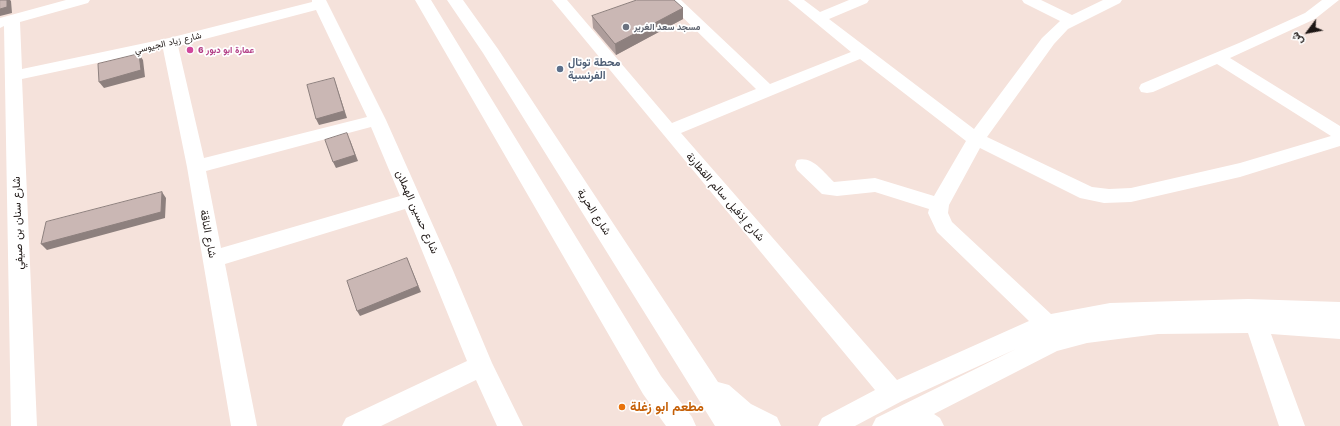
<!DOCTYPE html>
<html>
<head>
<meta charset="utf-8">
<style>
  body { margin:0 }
  #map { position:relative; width:1340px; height:426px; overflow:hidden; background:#f5e2db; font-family:"Work Sans",Vazirmatn,sans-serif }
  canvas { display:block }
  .north { position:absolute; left:1288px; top:12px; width:40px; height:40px; -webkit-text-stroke:3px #fff; paint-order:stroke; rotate:238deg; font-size:11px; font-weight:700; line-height:16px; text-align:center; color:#1d1614 }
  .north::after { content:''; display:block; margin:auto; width:14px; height:18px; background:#1d1614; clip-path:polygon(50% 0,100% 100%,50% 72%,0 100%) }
</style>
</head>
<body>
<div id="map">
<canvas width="1340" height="426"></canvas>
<div class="north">ش</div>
</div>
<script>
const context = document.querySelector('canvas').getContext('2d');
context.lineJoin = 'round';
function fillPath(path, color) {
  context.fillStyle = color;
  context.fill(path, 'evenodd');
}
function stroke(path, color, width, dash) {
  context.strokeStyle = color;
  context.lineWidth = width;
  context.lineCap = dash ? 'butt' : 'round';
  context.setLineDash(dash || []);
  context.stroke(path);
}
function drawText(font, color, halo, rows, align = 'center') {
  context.font = font + ' "Work Sans",Vazirmatn,sans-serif';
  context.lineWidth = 3.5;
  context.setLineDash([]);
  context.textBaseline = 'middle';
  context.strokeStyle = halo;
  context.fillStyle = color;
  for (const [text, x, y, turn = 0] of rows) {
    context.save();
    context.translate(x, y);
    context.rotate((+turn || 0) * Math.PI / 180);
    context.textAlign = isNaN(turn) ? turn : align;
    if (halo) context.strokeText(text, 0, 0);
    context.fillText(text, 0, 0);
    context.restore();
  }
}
fillPath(new Path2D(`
  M66,0H90L88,3L20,22L22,69L169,38L312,2V0H326L386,120L452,268L492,363L523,426H497L476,380L381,426H342L346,418L467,361L405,209L225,264L257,426H231L187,167L163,49L22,79L37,426H11L4,26L0,28V18ZM316,10L367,117L204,158L178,46ZM371,127L400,196L221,248L206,171Z
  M552,0H567L672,123L756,89L665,0H681L770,84L851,52L788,0H804L820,12L849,0H869L867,3L829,19L974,129L1042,38L1060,21L1024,3L1022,0H1041L1072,15L1103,0H1122L1120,3L1068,29L1054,44L987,137L1092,187L1109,189L1131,188L1240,163L1331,136L1217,64L1153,92L1147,93L1141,92L1139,88L1141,84L1239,43L1305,13L1322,0H1339L1315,19L1230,58L1340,126V146L1240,177L1131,202L1104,203L1080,198L980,148L949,205L948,213L952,222L1051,314L1110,303L1248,299L1340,302V339L1271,334L1305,426H1279L1248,333L1158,334L1087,343L1057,351L934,414L940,418L944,426H872L876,418L1016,349L902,401L855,426H818L822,418L875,390ZM860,59L966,141L934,196L875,178L834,182C823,172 813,156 797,160L795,165L797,170L822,194L837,196L875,192L929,209L928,213L937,232L1029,321L897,380L681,133Z`), '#fff');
fillPath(new Path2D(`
  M415,0H431L661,376L692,417L696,426H666L643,394Z
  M447,0H463L498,49L718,382L729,385L751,404L777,417L781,426H715L483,53Z`), '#fff');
fillPath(new Path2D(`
  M683,8V19L616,55L593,28L592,16Z`), '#ae9d9b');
fillPath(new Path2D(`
  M7,0H10L11,1L12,13L0,16V9Z
  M683,8V19L616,55L615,44Z
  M139,54L143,60L145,77L104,88L99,82Z
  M334,78L336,84L347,118L319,125L316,119Z
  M350,140L358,161L336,168L333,162Z
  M162,192L166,198L165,218L47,250L41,244Z
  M407,258L421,292L360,316L357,311Z`), '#8d807e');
const building = new Path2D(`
  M0,0H7V7L0,9Z
  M637,0H674L683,8L615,44L592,16Z
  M139,54L141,70L99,82L98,64Z
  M334,78L344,111L316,119L307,85Z
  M347,133L355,155L333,162L325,140Z
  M162,192L161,212L41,244L46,222Z
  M407,258L418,286L357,311L347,281Z`);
fillPath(building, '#cab7b4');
stroke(building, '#8d807e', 1);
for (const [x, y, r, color] of [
  [626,27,4,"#6b7280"],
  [190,50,4,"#d1479c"],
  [560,69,4,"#5c6f8a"],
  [622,407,4,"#e8710a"]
]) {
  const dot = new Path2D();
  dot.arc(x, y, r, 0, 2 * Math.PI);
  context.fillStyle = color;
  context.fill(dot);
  stroke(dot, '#fff', 1.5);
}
drawText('bold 9px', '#5b616d', '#fff', [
  ["مسجد سعد الغرير",634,27]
], 'left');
drawText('9px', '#1d1614', '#fff', [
  ["شارع زياد الجيوسي",168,43,-13]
]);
drawText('bold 9px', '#b23c85', '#fff', [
  ["عمارة ابو دبور 6",198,50]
], 'left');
drawText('bold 11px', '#4e5e75', '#fff', [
  ["محطة توتال",568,63],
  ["الفرنسية",568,76]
], 'left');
drawText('11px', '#1d1614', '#fff', [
  ["شارع إذفيل سالم القطارنة",725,197,49],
  ["شارع حسين الهملان",417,212,66],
  ["شارع الحرية",594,212,57],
  ["شارع سنان بن صيفي",18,223,-92],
  ["شارع الناقة",208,234,79]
]);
drawText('bold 13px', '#c56008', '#fff', [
  ["مطعم ابو زغلة",630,407]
], 'left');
</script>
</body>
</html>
